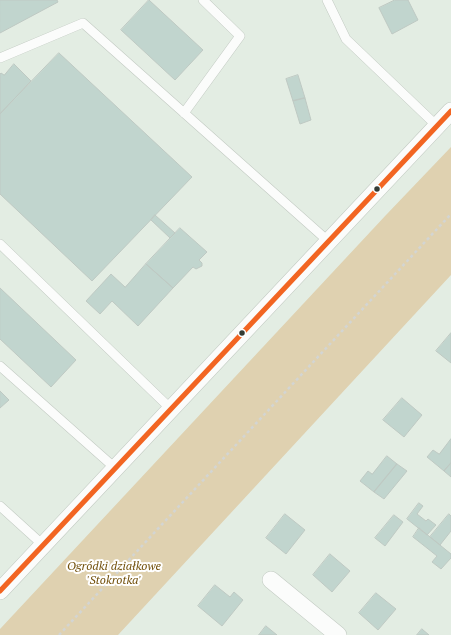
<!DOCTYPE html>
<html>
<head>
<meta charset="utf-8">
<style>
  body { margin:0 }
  canvas { display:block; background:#e3ede3 }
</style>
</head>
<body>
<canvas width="451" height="635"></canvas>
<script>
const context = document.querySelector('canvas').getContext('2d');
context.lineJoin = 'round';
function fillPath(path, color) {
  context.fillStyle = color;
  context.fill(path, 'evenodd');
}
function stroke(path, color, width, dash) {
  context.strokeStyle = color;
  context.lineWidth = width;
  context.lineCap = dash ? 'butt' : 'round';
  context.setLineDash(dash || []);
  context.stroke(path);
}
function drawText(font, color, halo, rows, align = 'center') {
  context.font = font + ' "PT Serif",serif';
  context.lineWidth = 4;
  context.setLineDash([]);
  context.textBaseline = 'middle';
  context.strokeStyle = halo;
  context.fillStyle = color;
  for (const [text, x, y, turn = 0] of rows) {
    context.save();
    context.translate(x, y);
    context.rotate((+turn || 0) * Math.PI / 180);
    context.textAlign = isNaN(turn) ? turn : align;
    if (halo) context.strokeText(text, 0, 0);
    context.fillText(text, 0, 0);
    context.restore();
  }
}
fillPath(new Path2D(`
  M451,147V275L118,635H0V629L386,215Z`), '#dfd1b0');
const building = new Path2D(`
  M0,0H57L58,2L0,33Z
  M149,0L203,50L175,80L121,30Z
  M395,0H408L418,20L392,34L379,8Z
  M59,53L192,177L92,281L0,194V114Z
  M14,64L31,81L0,114V74L1,73L4,75Z
  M298,75L305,98L293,101L286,79Z
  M305,98L311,120L300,124L293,101Z
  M155,215L175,233L170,238L151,220Z
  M180,228L207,252L199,260L202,263V266L196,269L193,267L173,288L146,264Z
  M146,264L173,288L138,326L112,301L100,314L86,301L111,274L125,287Z
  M0,288L76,360L51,387L0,339Z
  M451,333V363L436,351Z
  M0,391L9,400L0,408Z
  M402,398L422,415L404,437L383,420Z
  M451,439V463L444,471L427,457L433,450L439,454Z
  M387,456L397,464L374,492L360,481L368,471L372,474Z
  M451,463V477L444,471Z
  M397,464L407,471L384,499L374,492Z
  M419,503L423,506L417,514L426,521L428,519L436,525L427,535L407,519Z
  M285,514L305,530L286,554L266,538Z
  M449,514L451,516V531L440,545L430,537Z
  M394,515L403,522L385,546L375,538Z
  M419,528L451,554V558L441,569L432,562L437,556L413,537Z
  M330,554L350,571L332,592L313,575Z
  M215,585L230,597L234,592L243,600L222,626L198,606Z
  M376,593L396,609L378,630L359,613Z
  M266,626L277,635H259Z
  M422,629L429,635H417Z`);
fillPath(building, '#c1d5ce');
stroke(building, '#bfc9c3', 1);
const service = new Path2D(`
  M327,0L346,39L437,126
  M0,58L83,23L328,241
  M184,113L240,36L203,0
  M0,244L171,409
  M0,366L115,468
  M0,506L43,545`);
const minor = new Path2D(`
  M271,580L338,635
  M0,591L451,111`);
stroke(service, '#c2cac2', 10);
stroke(minor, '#c2cac2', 18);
stroke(new Path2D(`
  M59,635L451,214`), '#d3d5d3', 2.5, [3, 3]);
stroke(service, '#fbfcfb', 9);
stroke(minor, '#fbfcfb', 17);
stroke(new Path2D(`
  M0,591L451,111`), '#f26522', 5);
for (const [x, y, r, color] of [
  [377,189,3.5,"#343b34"],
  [242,333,3.5,"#343b34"]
]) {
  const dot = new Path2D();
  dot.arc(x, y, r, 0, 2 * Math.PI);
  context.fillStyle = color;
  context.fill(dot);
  stroke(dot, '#fff', 1.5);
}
drawText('italic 12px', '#72500b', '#fff', [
  ["Ogródki działkowe",114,567],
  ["'Stokrotka'",114,581]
]);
</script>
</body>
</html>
